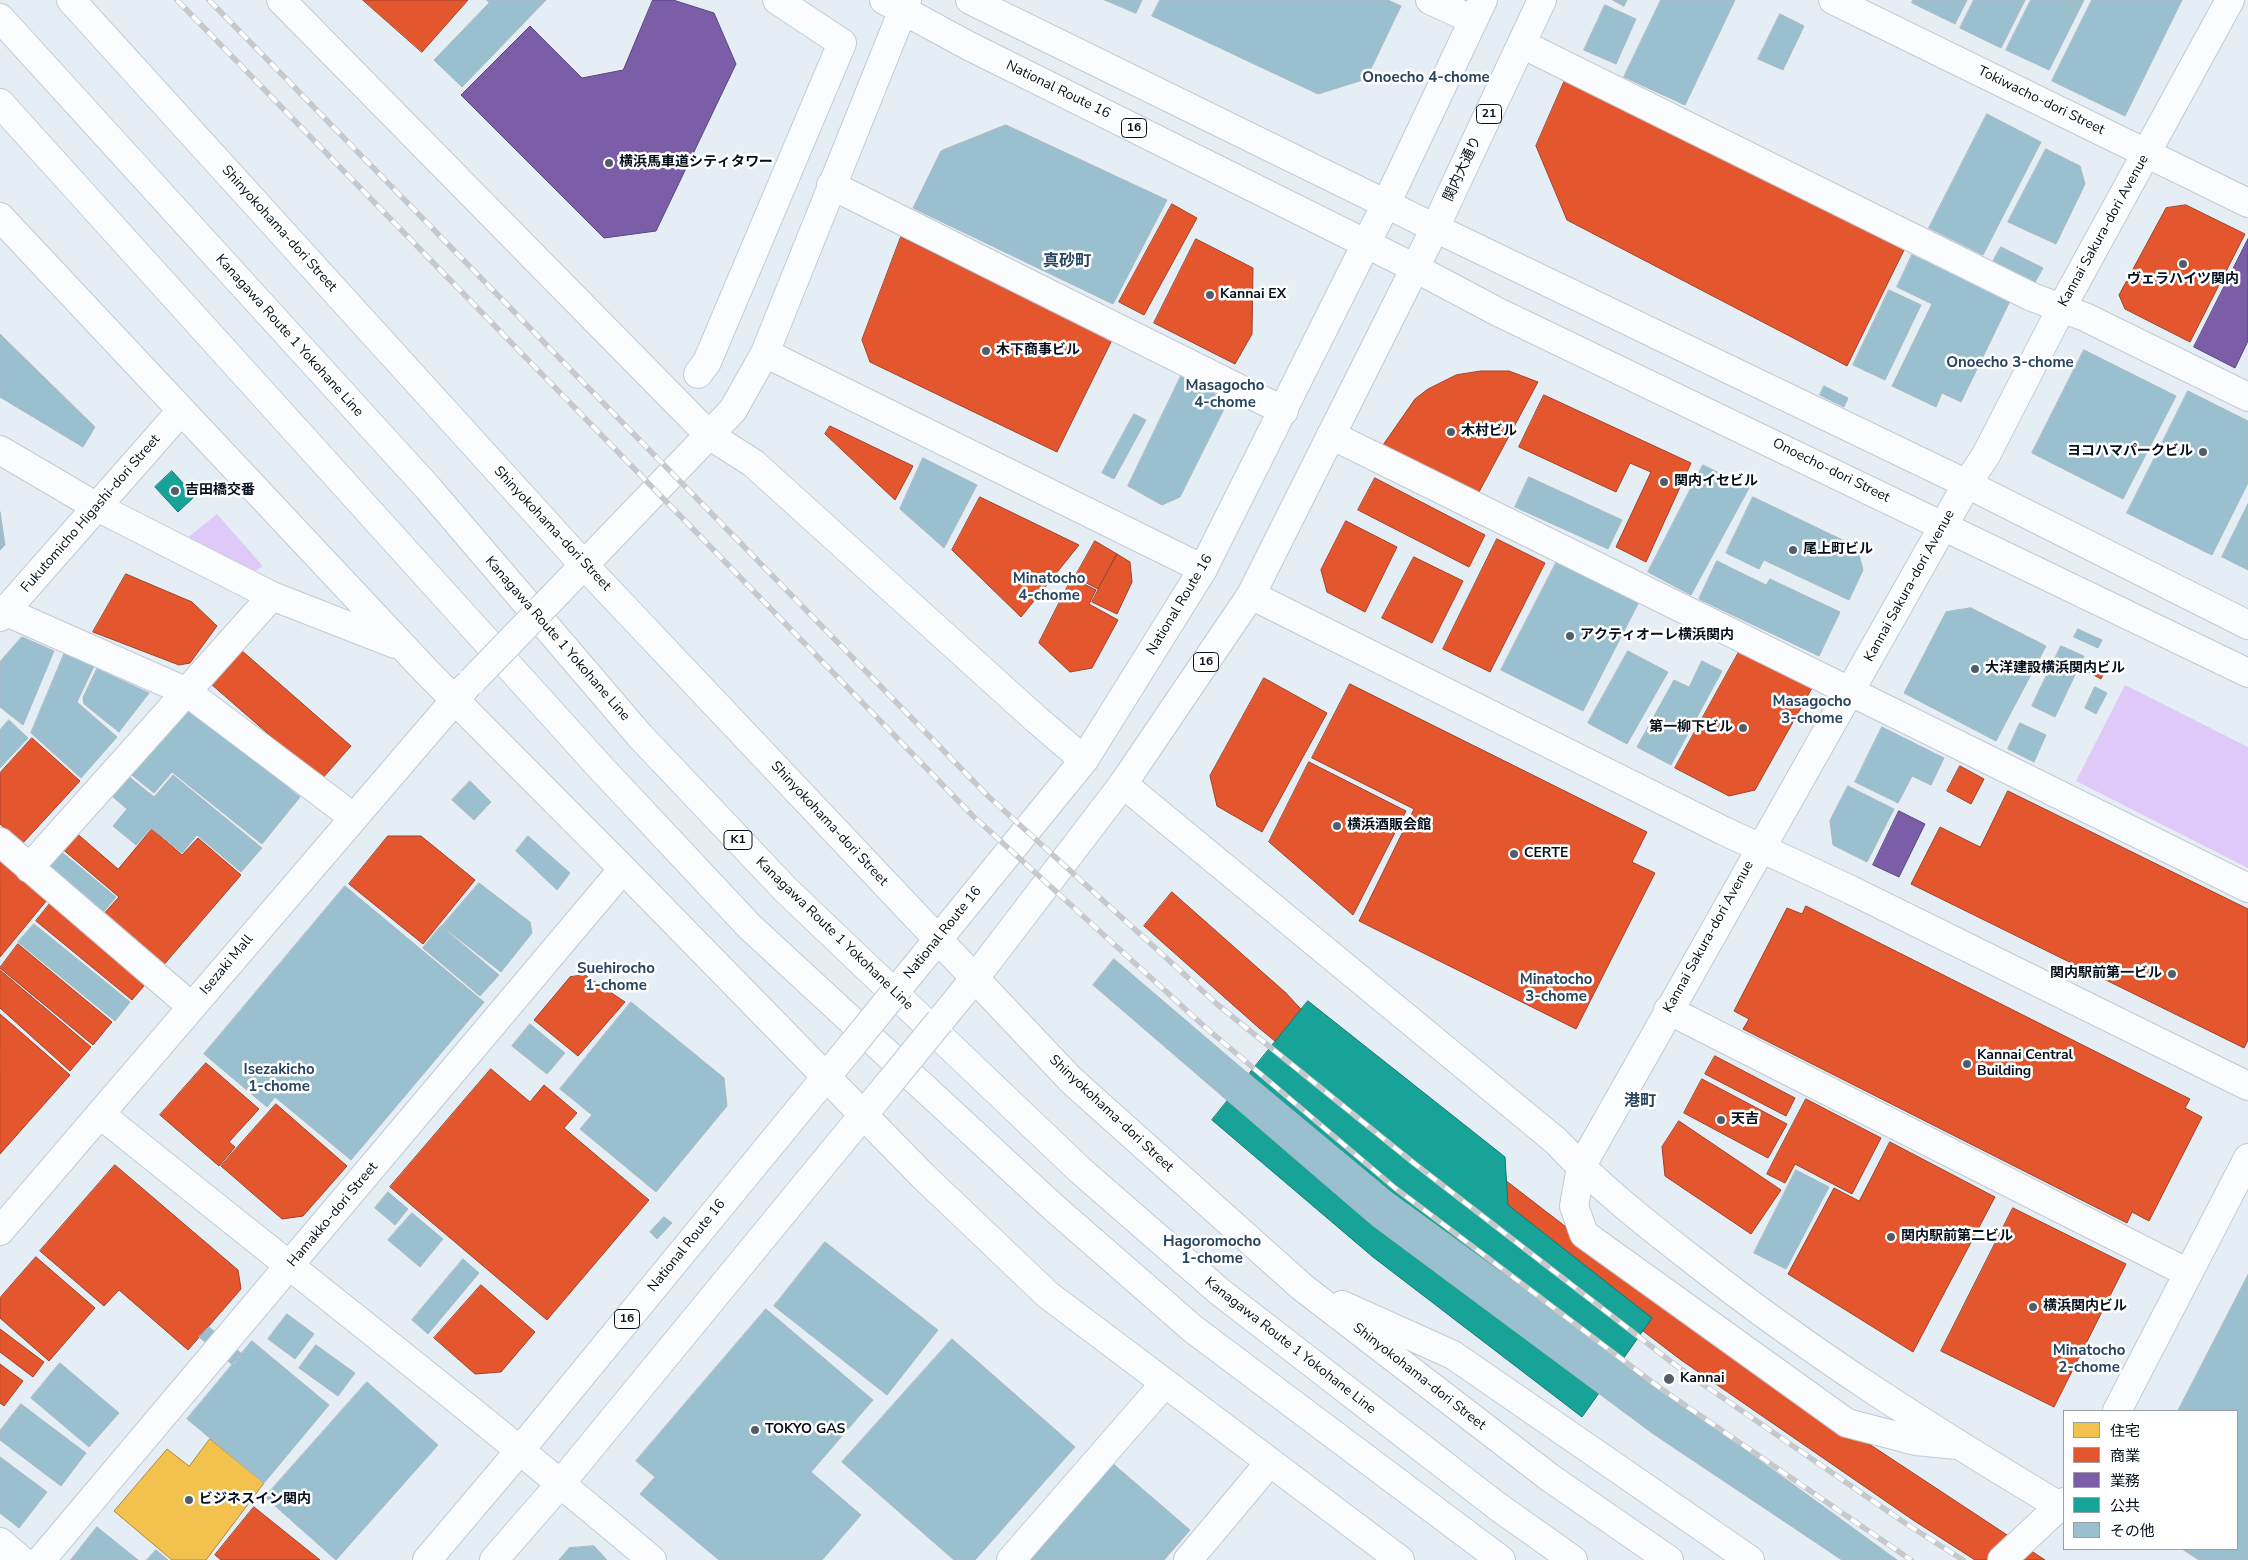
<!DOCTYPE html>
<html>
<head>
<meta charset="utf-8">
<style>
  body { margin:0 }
  #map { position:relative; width:2248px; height:1560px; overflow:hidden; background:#e5edf5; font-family:"Nunito Sans","Noto Sans JP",sans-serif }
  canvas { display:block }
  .legend { position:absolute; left:2063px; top:1410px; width:175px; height:140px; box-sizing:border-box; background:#fff; border:1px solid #9b9fa4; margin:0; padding:6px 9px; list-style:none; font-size:15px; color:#05101c }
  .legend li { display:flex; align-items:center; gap:10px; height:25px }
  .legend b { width:25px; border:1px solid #9b9fa4 }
</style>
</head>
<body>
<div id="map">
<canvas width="2248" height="1560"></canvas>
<ul class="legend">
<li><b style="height:14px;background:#f2c14e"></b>住宅</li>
<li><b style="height:14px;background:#e4572e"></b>商業</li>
<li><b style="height:14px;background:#7b5ea7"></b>業務</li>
<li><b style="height:14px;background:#17a398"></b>公共</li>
<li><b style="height:14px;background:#9ac0cf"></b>その他</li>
</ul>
</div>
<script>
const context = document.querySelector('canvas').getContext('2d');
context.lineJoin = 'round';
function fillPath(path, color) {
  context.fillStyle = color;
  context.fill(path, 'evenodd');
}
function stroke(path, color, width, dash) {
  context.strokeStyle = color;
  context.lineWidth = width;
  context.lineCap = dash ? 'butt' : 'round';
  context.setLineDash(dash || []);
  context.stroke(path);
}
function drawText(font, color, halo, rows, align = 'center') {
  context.font = font + ' "Nunito Sans","Noto Sans JP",sans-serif';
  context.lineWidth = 5;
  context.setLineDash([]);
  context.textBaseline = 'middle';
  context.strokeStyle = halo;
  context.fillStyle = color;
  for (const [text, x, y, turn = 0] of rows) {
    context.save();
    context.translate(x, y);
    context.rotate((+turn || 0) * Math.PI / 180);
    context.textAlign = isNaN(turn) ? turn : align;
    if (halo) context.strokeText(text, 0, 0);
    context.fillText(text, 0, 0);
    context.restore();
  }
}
fillPath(new Path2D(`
  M217,514L261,564L262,567L255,571L185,540Z
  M2125,685L2248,747V868L2076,781Z`), '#dfc9f9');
const homes = new Path2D(`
  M210,1439L264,1483L206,1560H172L114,1511L167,1449L189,1466Z`);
fillPath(homes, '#f2c14e');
stroke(homes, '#ab8c3f', 1);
const shops = new Path2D(`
  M363,0H468L422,52Z
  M1565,80L1905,248L1847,366L1567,220L1536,146Z
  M1172,204L1197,218L1144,315L1119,302Z
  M2186,205L2245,234L2190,342L2125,309L2119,295L2166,208Z
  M901,237L1112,340L1057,452L870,362L862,340Z
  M1196,239L1253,268L1252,334L1235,364L1154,323Z
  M1481,371H1509L1538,382L1479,492L1383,445L1415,399L1428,389L1456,375Z
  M1544,395L1691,463L1646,562L1616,547L1651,472L1630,463L1616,492L1519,447Z
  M830,426L913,466L895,500L825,434Z
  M1375,478L1485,535L1469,567L1358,510Z
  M980,497L1079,545L1021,617L952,550Z
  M1346,521L1397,547L1365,612L1327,592L1321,570Z
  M1497,539L1545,563L1490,672L1443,649Z
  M1095,541L1117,554L1098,589L1075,577Z
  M1117,554L1130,562L1132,582L1117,614L1092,602Z
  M1414,557L1463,581L1432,643L1382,618Z
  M126,574L192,602L217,626L190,663L179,665L93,632Z
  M1072,578L1096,590L1089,604L1118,620L1092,668L1070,672L1039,643Z
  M241,650L351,746L321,780L211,684Z
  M1740,650L1812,688L1755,790L1729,796L1675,768Z
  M2093,661L2106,668L2101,679L2088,672Z
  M1264,678L1327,713L1262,832L1217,806L1210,776Z
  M1350,684L1647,832L1632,862L1655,873L1576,1029L1359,921L1414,809L1312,758Z
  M32,738L80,781L22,844L0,824V773Z
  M1309,762L1406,811L1353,915L1269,842Z
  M1960,766L1984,779L1971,804L1947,791Z
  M2008,791L2248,909V1040L2244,1048L1911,884L1940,827L1980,847Z
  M152,829L182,855L198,838L241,875L161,968L101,917L119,897L60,847L74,831L118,869Z
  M388,836H421L475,880L423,944L349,884Z
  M0,859L47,900L0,957Z
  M1172,892L1286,993L1334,1045L1444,1133L1722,1347L2045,1560H1975L1913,1520L1681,1360L1422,1162L1259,1028L1144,926Z
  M52,901L148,981L132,1000L36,921Z
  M1806,906L2190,1099L2185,1108L2202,1117L2149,1221L2132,1212L2127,1223L1743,1029L1749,1019L1734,1011L1787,908L1802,914Z
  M18,944L112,1022L93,1045L0,968Z
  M0,970L91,1047L70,1071L0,1008Z
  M585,975L625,1002L578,1056L534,1020L570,977Z
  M0,1014L70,1075L0,1154Z
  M1715,1056L1795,1098L1786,1116L1705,1074Z
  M206,1063L259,1109L229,1142L235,1147L219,1166L160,1115Z
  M491,1069L530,1102L544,1085L577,1113L564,1128L649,1200L547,1320L390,1187Z
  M1702,1079L1787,1124L1768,1158L1684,1113Z
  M1806,1099L1881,1138L1852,1194L1795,1164L1785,1183L1767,1174Z
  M276,1104L347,1166L303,1216L282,1219L221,1166Z
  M1679,1121L1781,1190L1751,1234L1665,1176L1662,1147Z
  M1890,1142L1995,1197L1913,1352L1788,1274L1834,1188L1859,1201Z
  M115,1165L238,1270L241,1289L188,1350L119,1290L104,1306L40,1251Z
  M2013,1208L2126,1264L2054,1407L1941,1351Z
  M36,1257L95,1308L49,1361L0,1318V1298Z
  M481,1285L535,1332L501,1372L475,1374L434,1338Z
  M0,1329L44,1362L33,1377L0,1352Z
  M0,1364L23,1381L4,1406L0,1403Z
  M254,1507L320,1560H221L215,1555Z`);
fillPath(shops, '#e4572e');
stroke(shops, '#a14229', 1);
const offices = new Path2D(`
  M653,0H673L714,13L736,64L656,231L604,238L461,95L530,26L582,78L623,70Z
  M2248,239V341L2235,368L2194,347Z
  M1899,811L1925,824L1899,877L1873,865Z`);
fillPath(offices, '#7b5ea7');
stroke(offices, '#58477d', 1);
const public = new Path2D(`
  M172,471L195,496L178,512L155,487Z
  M1308,1001L1505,1157L1508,1205L1652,1318L1582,1417L1373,1257L1212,1120Z`);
fillPath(public, '#17a398');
stroke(public, '#127773', 1);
const building = new Path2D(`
  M487,0H546L462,87L434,60L489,3Z
  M1105,0H1142L1136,13Z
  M1160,0H1388L1401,6L1366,79L1318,94L1152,16Z
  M1613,0H1627L1624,6Z
  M1661,0H1735L1685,105L1624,77Z
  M1913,0H1967L1955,24L1912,3Z
  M1974,0H2025L2001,48L1960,28Z
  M2031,0H2084L2049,70L2006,50Z
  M2092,0H2182L2125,116L2052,81Z
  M1605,5L1636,19L1616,64L1584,50Z
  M1780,14L1804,26L1783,70L1758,59Z
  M1987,114L2041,142L1983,255L1929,228Z
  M1006,125L1167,200L1113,304L913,208L941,151Z
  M2046,149L2080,166L2085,184L2056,244L2008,222Z
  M2001,247L2043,268L2034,284L1992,263Z
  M1912,255L2010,301L1961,402L1942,393L1936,407L1892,386L1932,304L1897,287Z
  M1889,290L1921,305L1885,380L1853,365Z
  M0,334L95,427L83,447L0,397Z
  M2084,350L2176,396L2123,499L2032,453Z
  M1181,376L1228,401L1180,497L1162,505L1128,486Z
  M1824,386L1848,398L1844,407L1820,395Z
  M2188,391L2248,421V483L2212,555L2127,513Z
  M1134,414L1146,420L1114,479L1102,473Z
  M923,458L977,485L944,548L900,509Z
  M1703,465L1749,488L1691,595L1648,572Z
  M1529,477L1622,520L1608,549L1515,507Z
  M1753,497L1857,547L1863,570L1849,600L1764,560L1759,569L1726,553Z
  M2248,504V570L2222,557Z
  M0,512L5,545L0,550Z
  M1557,561L1639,602L1583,711L1501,670Z
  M1717,561L1766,585L1770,579L1840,612L1819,656L1699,599Z
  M1971,608L2046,646L1996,741L1904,693L1946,612Z
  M2078,629L2102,640L2098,648L2074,637Z
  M22,637L54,651L23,725L0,707V662Z
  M2061,646L2084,656L2055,717L2032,706Z
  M1628,651L1668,672L1627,744L1588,723Z
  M65,652L94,666L77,702L117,737L81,778L31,733Z
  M1702,661L1722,671L1671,765L1637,747L1674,680L1689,687Z
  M97,669L149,693L119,732L84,704L83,698Z
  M2095,687L2107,693L2096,714L2085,708Z
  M183,703L300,797L262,844L172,772L154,793L128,772Z
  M9,720L28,738L0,768V730Z
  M2020,723L2046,735L2034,762L2008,749Z
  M1882,727L1944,758L1931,785L1912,776L1898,803L1855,782Z
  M127,775L154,797L173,775L262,848L241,872L197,835L182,853L151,828L136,845L113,826L127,809L106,791Z
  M470,781L491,802L474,820L452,800Z
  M1848,786L1894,809L1867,862L1833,845L1830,821Z
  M528,836L570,873L557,890L516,851Z
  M58,849L116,897L100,916L48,873L47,860Z
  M479,883L530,922L532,933L501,972L442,926Z
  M345,886L484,1002L351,1160L275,1097L267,1107L204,1054Z
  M34,924L130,1002L115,1021L18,942Z
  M441,926L499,975L480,996L423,948Z
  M1114,959L1231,1059L1392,1193L1897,1560H1842L1652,1433L1372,1225L1093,985Z
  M631,1002L724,1078L727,1106L656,1192L580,1129L592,1115L560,1089Z
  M530,1024L565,1053L547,1074L512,1046Z
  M1796,1170L1829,1187L1786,1269L1754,1253Z
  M388,1192L408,1209L395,1225L375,1208Z
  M412,1213L443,1239L420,1267L388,1240Z
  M664,1217L672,1223L657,1239L650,1232Z
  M825,1242L938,1330L887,1395L774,1306Z
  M463,1259L479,1273L428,1334L412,1320Z
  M2248,1275V1560H2199L2182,1549H2237V1411H2178Z
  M766,1309L873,1400L811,1472L861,1515L822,1560H719L640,1494L655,1477L636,1461Z
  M287,1314L314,1334L295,1359L268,1339Z
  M209,1327L242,1354L233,1365L199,1337Z
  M952,1339L1075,1447L975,1560H954L842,1462Z
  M252,1341L329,1405L264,1483L187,1419Z
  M316,1345L355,1373L338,1396L299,1368Z
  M60,1363L119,1413L89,1447L31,1398Z
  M367,1382L438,1445L336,1560L265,1497Z
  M21,1404L86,1453L61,1486L0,1440V1431Z
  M0,1457L47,1492L19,1528L0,1513Z
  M1111,1462L1190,1530L1164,1560H1027Z
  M97,1527L138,1560H71Z
  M594,1546L607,1560H559L569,1548Z
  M156,1550L168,1560H147Z`);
fillPath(building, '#9ac0cf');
stroke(building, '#abb8c0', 1);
const minor = new Path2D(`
  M71,0L584,565L1071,1080L1302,1287L1549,1477L1669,1560
  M281,0L709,435L753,463L1036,719L1084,760
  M1430,0L1473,20
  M1833,0L2248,203
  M1522,44L2032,297L2085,317L2248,397
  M831,185L1284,411
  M0,217L426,671L623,869L923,1176L1048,1295L1400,1560
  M1435,228L1967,484L2248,625
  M1415,268L1498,312L2248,673
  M765,353L1203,569
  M698,374L707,362L842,43L777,0
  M1331,435L2248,888
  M0,450L97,507L272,596L395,644
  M558,592L733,410L765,353L907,0
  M1251,595L1724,831L1851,890L2248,1086
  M0,609L187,692L353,817
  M0,617L181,411
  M1123,784L1556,1141C1597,1185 1645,1223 1693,1260C1809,1352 1934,1431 2061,1507
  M0,842L192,1007
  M29,868L272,596
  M1668,1010L2188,1273
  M100,1114C284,1263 471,1407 652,1560
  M0,1231L466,687
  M1342,1305L1453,1355L1750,1560
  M2117,1411L2248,1158
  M1957,1445L1916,1441L1847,1423L1584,1234L1574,1206L1581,1167C1709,939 1837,711 1967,484L1986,455L2062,307L2230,0
  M0,1542L21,1560
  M41,1560L623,869
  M1011,1560L1165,1383
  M1188,1560L1270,1462
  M2002,1560L2064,1502`);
const major = new Path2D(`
  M1386,204L1483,0
  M1435,228L1542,0`);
const highway = new Path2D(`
  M884,0L969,46L1415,268
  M0,18L428,488L640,736L786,890L1081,1171L1220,1292L1497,1506L1573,1560
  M0,103L601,768L749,926L1052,1206L1193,1329L1501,1560
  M900,986L1084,760L1203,569L1386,204
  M940,1021L975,978L1123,784L1251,595L1435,228L970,0
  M427,1560L521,1449L853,1044
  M494,1560L561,1483L891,1081`);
stroke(minor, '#c1cbd5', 30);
stroke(major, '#c1cbd5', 30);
stroke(highway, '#c1cbd5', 30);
stroke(minor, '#fbfcfe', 28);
stroke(major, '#fbfcfe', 28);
stroke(highway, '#fbfcfe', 28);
const rail = new Path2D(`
  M177,0L973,816L1205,1027L1395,1188L1660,1388L1911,1560
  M209,0L988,796L1218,1005L1415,1164L1678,1367L1908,1525L1963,1560`);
stroke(rail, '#c6c8cb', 5.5);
stroke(rail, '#fff', 4, [11]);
const minorBridge = new Path2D(`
  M472,681L558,592`);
const highwayBridge = new Path2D(`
  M853,1044L900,986
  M891,1081L940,1021`);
stroke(minorBridge, '#c1cbd5', 30, []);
stroke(highwayBridge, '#c1cbd5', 30, []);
stroke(minorBridge, '#fbfcfe', 28);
stroke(highwayBridge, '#fbfcfe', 28);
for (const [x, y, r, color] of [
  [609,163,5,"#535d68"],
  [2183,264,5,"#535d68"],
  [1210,295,5,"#535d68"],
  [986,351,5,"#535d68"],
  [1451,432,5,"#535d68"],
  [2203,452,5,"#535d68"],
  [1664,482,5,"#535d68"],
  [175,491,5,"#535d68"],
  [1793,550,5,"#535d68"],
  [1570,636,5,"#535d68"],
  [1975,669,5,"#535d68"],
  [1743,728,5,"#535d68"],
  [1337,826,5,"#535d68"],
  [1514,854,5,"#535d68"],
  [2172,974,5,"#535d68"],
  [1967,1064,5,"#535d68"],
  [1721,1120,5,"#535d68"],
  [1891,1237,5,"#535d68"],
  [2033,1307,5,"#535d68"],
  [1669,1379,6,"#535d68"],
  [755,1430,5,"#535d68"],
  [189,1500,5,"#535d68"]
]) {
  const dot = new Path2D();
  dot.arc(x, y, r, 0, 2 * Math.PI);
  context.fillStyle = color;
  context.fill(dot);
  stroke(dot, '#fff', 2);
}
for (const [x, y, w] of [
  [1489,114,25],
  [1134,128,25],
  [1206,662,25],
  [738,840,28],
  [627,1319,25]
]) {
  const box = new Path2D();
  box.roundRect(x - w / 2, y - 9.5, w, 19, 4);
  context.fillStyle = '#fff';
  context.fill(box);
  stroke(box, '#05101c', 1);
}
drawText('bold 12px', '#05101c', null, [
  ["21",1489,114],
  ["16",1134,128],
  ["16",1206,662],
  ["K1",738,840],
  ["16",627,1319]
]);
drawText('14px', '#05101c', '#fff', [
  ["National Route 16",1058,90,26],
  ["Tokiwacho-dori Street",2041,101,26],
  ["関内大通り",1463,169,-65],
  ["Shinyokohama-dori Street",279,229,48],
  ["Kannai Sakura-dori Avenue",2104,231,-61],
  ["Kanagawa Route 1 Yokohane Line",289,336,48],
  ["Onoecho-dori Street",1831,471,26],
  ["Fukutomicho Higashi-dori Street",91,514,-49],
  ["Shinyokohama-dori Street",552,529,47],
  ["Kannai Sakura-dori Avenue",1910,586,-61],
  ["National Route 16",1180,605,-59],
  ["Kanagawa Route 1 Yokohane Line",557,639,49],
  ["Shinyokohama-dori Street",829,824,47],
  ["National Route 16",943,933,-51],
  ["Kanagawa Route 1 Yokohane Line",834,934,44],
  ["Kannai Sakura-dori Avenue",1709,937,-61],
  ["Isezaki Mall",227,965,-50],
  ["Shinyokohama-dori Street",1111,1114,43],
  ["Hamakko-dori Street",333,1215,-50],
  ["National Route 16",687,1246,-51],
  ["Kanagawa Route 1 Yokohane Line",1290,1346,38],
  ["Shinyokohama-dori Street",1419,1377,38]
]);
drawText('bold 14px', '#05101c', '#fff', [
  ["横浜馬車道シティタワー",619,163],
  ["ヴェラハイツ関内",2183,280,"center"],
  ["Kannai EX",1220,295],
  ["木下商事ビル",996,351],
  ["木村ビル",1461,432],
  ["ヨコハマパークビル",2193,452,"right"],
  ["関内イセビル",1674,482],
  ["吉田橋交番",185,491],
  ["尾上町ビル",1803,550],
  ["アクティオーレ横浜関内",1580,636],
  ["大洋建設横浜関内ビル",1985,669],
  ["第一柳下ビル",1733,728,"right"],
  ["横浜酒販会館",1347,826],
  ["CERTE",1524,854],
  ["関内駅前第一ビル",2162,974,"right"],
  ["Kannai Central",1977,1056],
  ["Building",1977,1072],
  ["天吉",1731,1120],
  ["関内駅前第二ビル",1901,1237],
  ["横浜関内ビル",2043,1307],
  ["Kannai",1680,1379],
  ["TOKYO GAS",765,1430],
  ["ビジネスイン関内",199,1500]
], 'left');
drawText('bold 15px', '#274461', '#fff', [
  ["Onoecho 4-chome",1426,78],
  ["Onoecho 3-chome",2010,363],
  ["Masagocho",1225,386],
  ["4-chome",1225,403],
  ["Minatocho",1049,579],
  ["4-chome",1049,596],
  ["Masagocho",1812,702],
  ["3-chome",1812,719],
  ["Suehirocho",616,969],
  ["1-chome",616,986],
  ["Minatocho",1556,980],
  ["3-chome",1556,997],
  ["Isezakicho",279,1070],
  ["1-chome",279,1087],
  ["Hagoromocho",1212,1242],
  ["1-chome",1212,1259],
  ["Minatocho",2089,1351],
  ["2-chome",2089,1368]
]);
drawText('bold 16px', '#274461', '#fff', [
  ["真砂町",1067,262],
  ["港町",1640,1102]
]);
</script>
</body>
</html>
